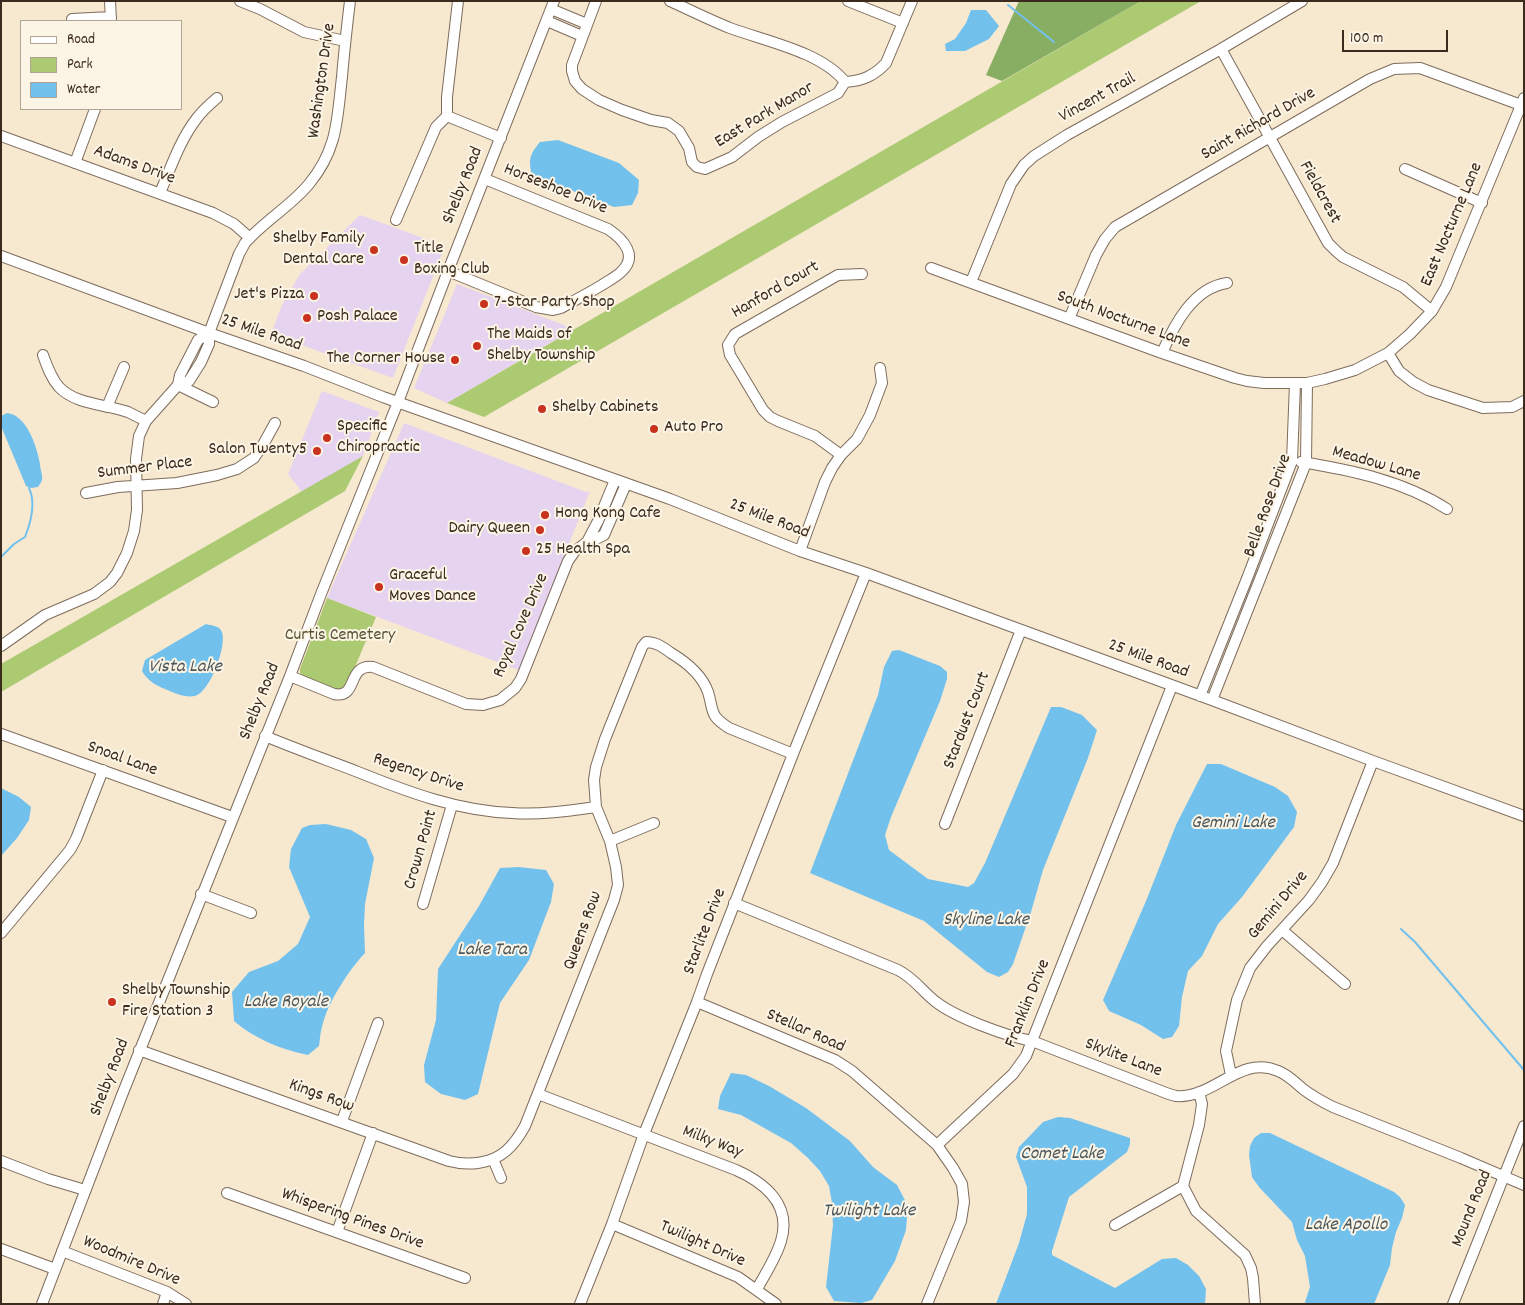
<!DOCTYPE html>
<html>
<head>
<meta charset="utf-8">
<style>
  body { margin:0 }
  #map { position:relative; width:1525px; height:1305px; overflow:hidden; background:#f7e8d0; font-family:Dekko,sans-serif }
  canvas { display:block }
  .frame { position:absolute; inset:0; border:2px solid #3b2a1e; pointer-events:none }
  .legend { position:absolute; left:20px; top:20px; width:162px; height:90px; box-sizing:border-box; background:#fcf5e5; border:1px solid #afa495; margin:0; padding:6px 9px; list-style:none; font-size:15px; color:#3b2a1e }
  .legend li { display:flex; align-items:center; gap:10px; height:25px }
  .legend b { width:25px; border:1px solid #afa495 }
  .scale { position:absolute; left:1342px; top:30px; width:106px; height:22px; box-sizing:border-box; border:2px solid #3b2a1e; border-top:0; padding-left:6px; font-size:15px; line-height:18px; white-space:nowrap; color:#3b2a1e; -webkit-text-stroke:4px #fcf5e5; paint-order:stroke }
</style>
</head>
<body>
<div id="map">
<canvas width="1525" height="1305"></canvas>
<div class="frame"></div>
<ul class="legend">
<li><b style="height:6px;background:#fff"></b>Road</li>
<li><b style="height:14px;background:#abca71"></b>Park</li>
<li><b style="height:14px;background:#72c1ed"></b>Water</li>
</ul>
<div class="scale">100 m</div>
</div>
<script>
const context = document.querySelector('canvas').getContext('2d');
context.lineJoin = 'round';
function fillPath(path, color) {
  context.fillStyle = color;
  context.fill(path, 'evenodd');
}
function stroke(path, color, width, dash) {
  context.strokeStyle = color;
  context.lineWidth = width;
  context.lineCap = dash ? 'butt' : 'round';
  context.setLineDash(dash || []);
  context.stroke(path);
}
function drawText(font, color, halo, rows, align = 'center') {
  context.font = font + ' Dekko,sans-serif';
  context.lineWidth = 4;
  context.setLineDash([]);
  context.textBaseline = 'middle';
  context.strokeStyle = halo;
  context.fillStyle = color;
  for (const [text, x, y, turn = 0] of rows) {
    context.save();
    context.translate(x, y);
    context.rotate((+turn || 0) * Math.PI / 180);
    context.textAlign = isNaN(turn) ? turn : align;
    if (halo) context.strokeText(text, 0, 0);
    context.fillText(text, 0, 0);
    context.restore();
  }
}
fillPath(new Path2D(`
  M360,215L445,246L393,378L271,334L282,305L300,274Z
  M457,284L574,329L447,403L414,388Z
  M322,391L379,412L363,456L304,495L288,474Z
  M404,423L586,492L590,491L519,670L327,598Z`), '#e6d3f0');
fillPath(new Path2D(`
  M1141,1H1201L484,417L447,403Z
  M363,456L345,491L1,692V664Z
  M327,598L376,617L347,686L338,691L306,677L300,673V669Z`), '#abca71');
fillPath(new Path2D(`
  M1019,1H1141L1002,81L986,75Z`), '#88ae63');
fillPath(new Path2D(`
  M971,10H986L999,26L989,39L965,51H946L945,44L955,39L966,23Z
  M558,140L619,163L639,180L638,193L632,205L614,207L532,175C528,159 530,154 540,142Z
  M7,413C27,415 37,447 40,464C40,469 43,475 42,480C41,483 39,485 38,487L31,488L26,486L1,426V416Z
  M206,624C212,626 219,625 222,632C227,646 210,692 195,696C185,698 174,693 165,689C155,685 147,680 142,671L145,660Z
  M899,650L940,666L947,672V679L940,701L891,817L885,835L889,850L928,879L968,887L974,883L985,863L1051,707H1061L1082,715L1097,730L1088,758L1043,870L1031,912L1013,964L1008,972L999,977L987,972L924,921L810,873L878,695L884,667L892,651Z
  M1207,764H1221L1275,787L1288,796L1297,812L1294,827L1242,897L1218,924L1202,956L1188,971L1182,997L1179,1026L1172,1037L1163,1039L1141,1025L1109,1011L1103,1000L1146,901L1176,825Z
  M1,788L19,797L31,807L29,820L17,838L1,856Z
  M326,824L351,830L366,839L374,858L365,904L364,925L365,953C349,970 327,1003 322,1027C320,1033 320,1040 319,1046L308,1055C282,1050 255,1039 234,1021L232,992L249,972L278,961L298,944L310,917L289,867L291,849L302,828L310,825Z
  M519,867L546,870L554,884L551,902L529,960L500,1003L478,1094L465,1100L441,1094L425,1082L424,1065L436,1020L438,969L479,906L500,868Z
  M731,1073L746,1075L769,1086L806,1108L850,1141L873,1167L897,1185L908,1206L906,1230L895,1261L872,1300L861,1303L834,1301L826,1287L833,1225L832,1203L829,1186L820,1171L808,1158L791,1143L741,1115L718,1109L720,1096Z
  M1058,1117L1070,1118L1130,1138V1144L1127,1152L1069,1197L1052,1251V1255L1115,1288L1162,1259L1176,1258L1188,1265L1199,1276L1206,1289L1205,1304H996L1019,1243L1027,1214V1187L1016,1157L1019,1147L1043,1122Z
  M1261,1133H1270L1394,1192L1400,1197L1405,1205L1402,1218L1396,1232L1392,1248L1390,1265L1374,1304H1306L1305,1302L1310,1287L1305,1256L1297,1240L1292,1222L1259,1187L1252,1177L1249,1155L1250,1146L1254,1138Z`), '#72c1ed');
stroke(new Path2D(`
  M1008,5L1054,42
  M1,557L14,544L25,537C31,522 36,503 29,488
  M1401,929L1415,942L1524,1070`), '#72c1ed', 2);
const minor = new Path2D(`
  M110,1L111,21
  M240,1L260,9L304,32L345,41
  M596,1L572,65V71L575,81L582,89L599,100L622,110L651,120L668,123L679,131L689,148L692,162L697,167L705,169L732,157L758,137L782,122L838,93L845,82
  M670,1C690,10 710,20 730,28C765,41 822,52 845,82
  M848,1L903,23
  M551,9L587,24
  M72,19L111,17
  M547,21L582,36
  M1221,49L1328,243L1336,251L1343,257L1403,287L1432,311
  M845,82C862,81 874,76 886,63L912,1
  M447,116L501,138
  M1,136L213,213L234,224L250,238
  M75,163L95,109
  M1405,169L1482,203
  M160,193C171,167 180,140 197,118C203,110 210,104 217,98
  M396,220L436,127L447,116V97L458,1
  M1,256L209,333L304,366L383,397L670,499L800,551L866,573L1212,700L1373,761L1524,816
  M931,268L1162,353L1235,378L1247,381L1264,383H1307L1325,379L1355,370L1388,353L1410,334L1432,311L1446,287L1524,98
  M448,271L536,307L553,310L561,308C575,300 589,293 602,285C608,281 616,277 621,272C639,256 623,239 608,229L485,179
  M971,282L1011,184L1024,165L1034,156L1067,135L1221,49L1302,1
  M1069,319L1096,255L1105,239L1115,227L1370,79L1394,69L1420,68L1521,105
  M1162,353C1174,325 1193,288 1227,283
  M1388,353L1399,371L1413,382L1428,390L1483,408L1512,407L1524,401
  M43,355C47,366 51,378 59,387C76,405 106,404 128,412C134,415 140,418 146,421
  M178,385L180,375L198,340L209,333
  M178,385L213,402
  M107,407L124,367
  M841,455L815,436L778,421L770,417L763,410L730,355L728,345L735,334L838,275L862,274
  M1301,462C1351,470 1404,481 1447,509
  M615,480L598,521L587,542L594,540L604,535L626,484
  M86,493L118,487L177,483L217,475L237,469L254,458L264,443L275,423
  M800,551L825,482L832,468L841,455L857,439L870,415L882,383L880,368
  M1,646L45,615L94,594L110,582L117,573L127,553L134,531L137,510L136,459L139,436L146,421L178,385L189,381L201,362L209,344V333L239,254L245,243C264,221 291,206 309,184C338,149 337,119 342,77C344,52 347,26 350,1
  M290,676L334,694C359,699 346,664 373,667L466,704L483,705L500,700L515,688L521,679L568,561L575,551L587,542
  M1200,696L1248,576L1292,461L1295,383
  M1212,700L1306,463L1307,383
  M1,734L232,817
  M265,736C296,749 327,760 358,772C408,792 458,811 512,813C541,815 568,811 596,807
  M945,824L1021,630
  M610,841L654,823
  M201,894L251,913
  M734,903L898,970C914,978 922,991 936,1002C957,1018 1006,1036 1032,1041L1161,1091C1166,1093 1171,1095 1176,1096C1214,1099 1240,1054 1278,1071C1287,1074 1296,1083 1303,1089C1312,1096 1323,1102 1333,1107L1461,1158L1524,1185
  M423,904L452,805
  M1282,930L1345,984
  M1,933L70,850L76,839L103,770
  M697,1002L835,1060L852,1071L937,1145L953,1168L962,1184L964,1202L961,1221L927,1304
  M139,1050L449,1161C468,1166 491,1164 506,1151C514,1144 520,1135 525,1126L614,900L618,885L616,867L610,841L596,807L594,780L596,767L605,739L642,647L646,642C656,642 663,647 671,653C686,662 702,675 708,692C714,712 709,715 729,728L793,754
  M1231,1075L1226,1051L1237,1000L1250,968L1267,946L1309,900L1322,882L1333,863L1373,761
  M1199,1092L1202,1104L1199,1125L1183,1186L1196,1211L1245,1255L1251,1268L1253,1278L1255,1304
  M538,1094L736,1170C765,1183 792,1205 781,1241C776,1258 765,1274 757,1289
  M342,1121L378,1023
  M937,1145L1013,1074L1026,1056L1172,686
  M493,1159L501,1178
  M1,1161L48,1179L85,1190
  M227,1193L465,1278
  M612,1224L738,1277L776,1304
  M1115,1225L1183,1186
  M337,1232L373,1133
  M1,1249L55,1269
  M62,1251L167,1292L186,1304
  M42,1304L122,1095L290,676L321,594L398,402L448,271L554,1
  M163,1304L167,1292
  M580,1304L612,1224L644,1134L697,1002L707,974L793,754L866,573
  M1453,1304L1524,1126`);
stroke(minor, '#7d6c5c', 12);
stroke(minor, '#fff', 10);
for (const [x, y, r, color] of [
  [374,250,5,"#c8321e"],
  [404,260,5,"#c8321e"],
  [314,296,5,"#c8321e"],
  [484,304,5,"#c8321e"],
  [307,318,5,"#c8321e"],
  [477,346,5,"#c8321e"],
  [455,360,5,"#c8321e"],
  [542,409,5,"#c8321e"],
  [654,429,5,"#c8321e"],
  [327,438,5,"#c8321e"],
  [317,451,5,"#c8321e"],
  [545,515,5,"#c8321e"],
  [540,530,5,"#c8321e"],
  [526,551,5,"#c8321e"],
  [379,587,5,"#c8321e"],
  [112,1002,5,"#c8321e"]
]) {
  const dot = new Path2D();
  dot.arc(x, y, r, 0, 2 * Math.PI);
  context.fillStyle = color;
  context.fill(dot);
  stroke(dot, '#fcf5e5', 2);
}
drawText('18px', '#3b2a1e', '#fcf5e5', [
  ["Washington Drive",323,81,-82],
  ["Vincent Trail",1098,99,-29],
  ["East Park Manor",765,116,-31],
  ["Saint Richard Drive",1259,125,-30],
  ["Adams Drive",134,166,20],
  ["Shelby Road",464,186,-68],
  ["Horseshoe Drive",555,190,22],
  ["Fieldcrest",1319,193,61],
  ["East Nocturne Lane",1453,225,-67],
  ["Hanford Court",776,291,-30],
  ["South Nocturne Lane",1123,321,20],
  ["25 Mile Road",261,334,19],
  ["Meadow Lane",1376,465,16],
  ["Summer Place",145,469,-7],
  ["Belle Rose Drive",1269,506,-70],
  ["25 Mile Road",769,520,21],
  ["Royal Cove Drive",522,626,-66],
  ["25 Mile Road",1148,660,20],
  ["Shelby Road",261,702,-68],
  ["Stardust Court",968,721,-69],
  ["Snoal Lane",122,760,20],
  ["Regency Drive",418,774,18],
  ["Crown Point",422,850,-74],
  ["Gemini Drive",1279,906,-50],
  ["Queens Row",584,931,-70],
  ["Starlite Drive",706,932,-69],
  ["Franklin Drive",1029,1004,-68],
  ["Stellar Road",805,1032,24],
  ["Skylite Lane",1123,1059,21],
  ["Shelby Road",111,1078,-69],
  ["Kings Row",321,1097,20],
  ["Milky Way",712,1143,21],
  ["Mound Road",1473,1209,-68],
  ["Whispering Pines Drive",352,1220,20],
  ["Twilight Drive",702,1245,24],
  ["Woodmire Drive",131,1262,23]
]);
drawText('18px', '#3b2a1e', '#fcf5e5', [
  ["Shelby Family",364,240,"right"],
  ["Dental Care",364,261,"right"],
  ["Title",414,250],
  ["Boxing Club",414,271],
  ["Jet's Pizza",304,296,"right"],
  ["7-Star Party Shop",494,304],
  ["Posh Palace",317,318],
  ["The Maids of",487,336],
  ["Shelby Township",487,357],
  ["The Corner House",445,360,"right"],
  ["Shelby Cabinets",552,409],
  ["Specific",337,428],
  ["Chiropractic",337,449],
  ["Auto Pro",664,429],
  ["Salon Twenty5",307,451,"right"],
  ["Hong Kong Cafe",555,515],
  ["Dairy Queen",530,530,"right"],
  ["25 Health Spa",536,551],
  ["Graceful",389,577],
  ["Moves Dance",389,598],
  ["Shelby Township",122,992],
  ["Fire Station 3",122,1013]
], 'left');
drawText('18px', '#575233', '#fcf5e5', [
  ["Curtis Cemetery",340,637]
]);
drawText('italic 19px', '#4c575c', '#fcf5e5', [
  ["Vista Lake",185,668],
  ["Gemini Lake",1233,824],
  ["Skyline Lake",986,921],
  ["Lake Tara",492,951],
  ["Lake Royale",286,1003],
  ["Comet Lake",1062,1155],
  ["Twilight Lake",869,1212],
  ["Lake Apollo",1346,1226]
]);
</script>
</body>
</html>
